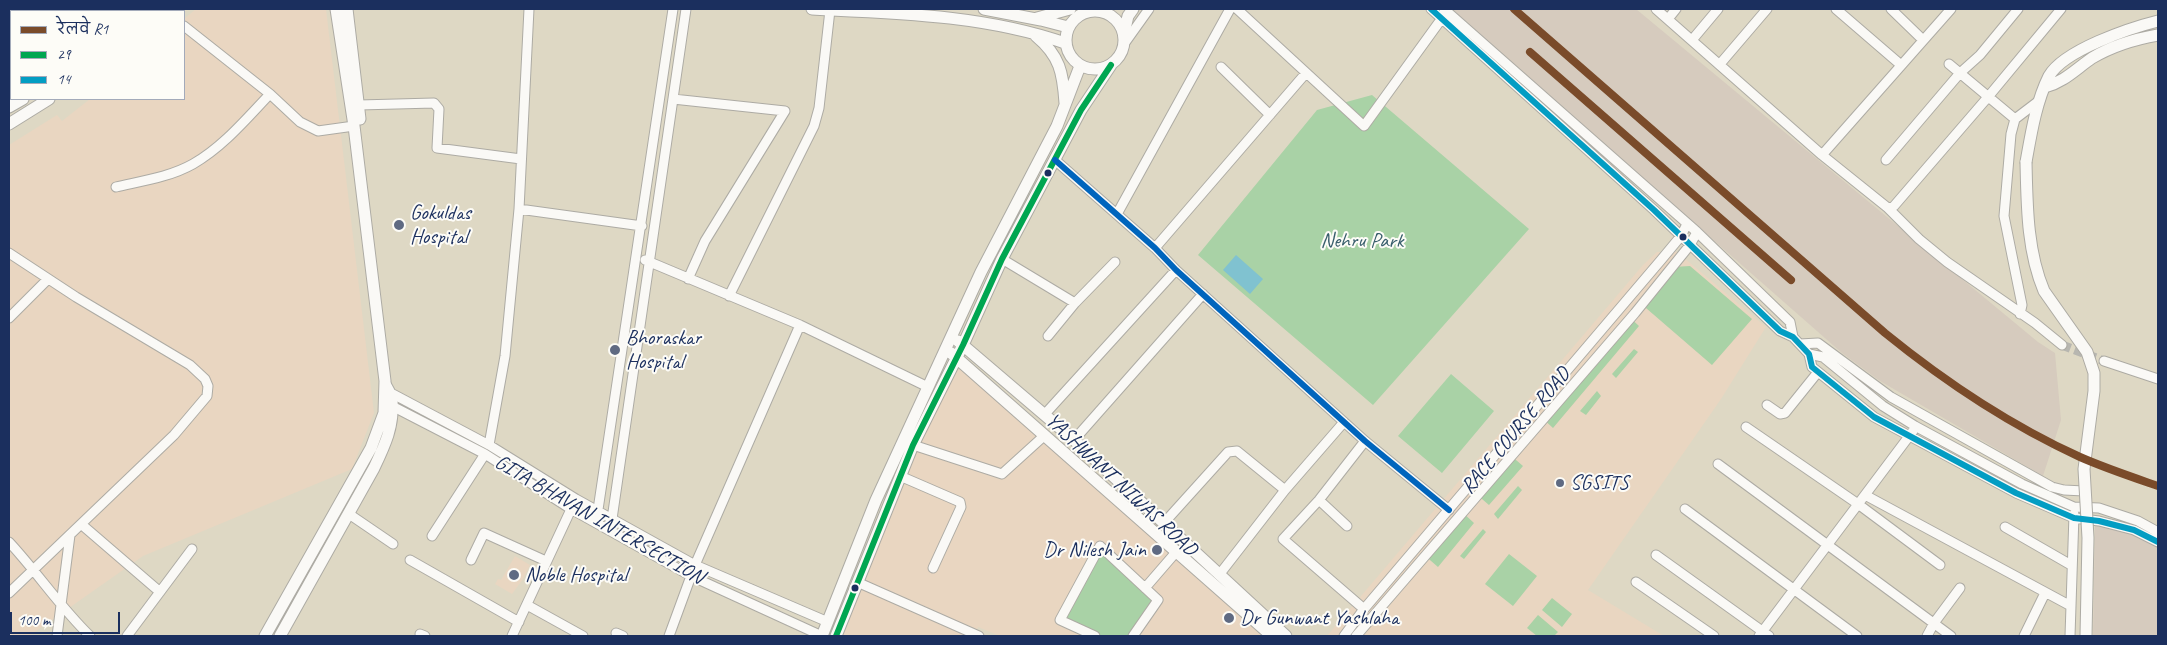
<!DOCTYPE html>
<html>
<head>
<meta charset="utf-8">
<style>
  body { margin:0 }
  #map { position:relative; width:2167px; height:645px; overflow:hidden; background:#ded8c4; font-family:Caveat,"Playpen Sans Deva",sans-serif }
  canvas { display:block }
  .frame { position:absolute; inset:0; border:10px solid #1b2f5e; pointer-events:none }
  .legend { position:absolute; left:10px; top:10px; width:175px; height:90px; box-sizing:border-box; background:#fdfcf7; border:1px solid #a3aaba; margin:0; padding:6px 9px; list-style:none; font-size:15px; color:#1b2f5e }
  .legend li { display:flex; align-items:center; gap:10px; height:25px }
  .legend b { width:25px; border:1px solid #a3aaba }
  .scale { position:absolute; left:10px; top:612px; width:110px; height:22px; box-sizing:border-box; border:2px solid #1b2f5e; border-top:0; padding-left:6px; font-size:15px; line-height:18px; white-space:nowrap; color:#1b2f5e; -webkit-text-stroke:4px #fdfcf7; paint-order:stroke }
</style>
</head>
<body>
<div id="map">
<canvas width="2167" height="645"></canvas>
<div class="frame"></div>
<ul class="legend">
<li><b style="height:6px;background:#7a4b2a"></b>रेलवे R1</li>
<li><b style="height:6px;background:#00a651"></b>29</li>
<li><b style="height:6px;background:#039dc3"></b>14</li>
</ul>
<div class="scale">100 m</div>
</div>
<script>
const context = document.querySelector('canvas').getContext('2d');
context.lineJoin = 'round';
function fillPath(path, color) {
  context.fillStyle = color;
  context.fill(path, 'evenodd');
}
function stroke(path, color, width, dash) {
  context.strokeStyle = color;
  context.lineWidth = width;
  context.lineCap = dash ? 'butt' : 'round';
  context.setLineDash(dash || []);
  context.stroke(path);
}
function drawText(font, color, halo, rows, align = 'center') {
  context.font = font + ' Caveat,sans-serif';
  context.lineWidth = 4;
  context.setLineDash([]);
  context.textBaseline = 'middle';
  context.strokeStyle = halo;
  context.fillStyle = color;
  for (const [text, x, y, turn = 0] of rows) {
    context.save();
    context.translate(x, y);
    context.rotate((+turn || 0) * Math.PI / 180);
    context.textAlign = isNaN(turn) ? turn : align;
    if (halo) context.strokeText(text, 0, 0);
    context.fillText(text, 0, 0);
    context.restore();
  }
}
fillPath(new Path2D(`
  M196,9H326L374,413L352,469L143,556L29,636H9V145L57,115L62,121L90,99H184V19Z
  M1657,252H1677L1766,327L1721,399L1588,590L1664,636H1327L1643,265Z
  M958,361L1262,636H1000L978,627L974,636H833L875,530Z
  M515,556L530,565L523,579L512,594L495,584L498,579L501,580Z`), '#e9d6c1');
fillPath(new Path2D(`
  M1450,9H1636L2038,342L2055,353L2061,420L2043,476L1880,381L1842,353Z
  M2095,520L2158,543V636H2093Z`), '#d6cbbe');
fillPath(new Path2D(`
  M1372,95L1529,229L1373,405L1198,255L1317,110Z
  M1690,266L1752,319L1712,365L1639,302L1673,267Z
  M1627,315L1639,326L1553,428L1541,417Z
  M1634,349L1638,352L1616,378L1612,374Z
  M1451,374L1494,411L1442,473L1398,436Z
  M1597,391L1601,396L1586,415L1580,411Z
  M1509,454L1523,466L1489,505L1475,493Z
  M1518,486L1522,490L1498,519L1494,514Z
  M1461,511L1474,523L1438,567L1423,554Z
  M1483,529L1486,532L1464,559L1460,556Z
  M1100,546L1158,600L1133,636H1096L1060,620Z
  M1509,554L1537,576L1513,606L1485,584Z
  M1552,598L1572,614L1562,627L1542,610Z
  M1538,615L1558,632L1554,636H1537L1527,628Z`), '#a9d2a6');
fillPath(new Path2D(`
  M1236,255L1263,279L1250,294L1223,270Z`), '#80c2d0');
stroke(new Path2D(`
  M2062,345L2104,361`), '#b7b6b0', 9, [9, 4.5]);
const minor = new Path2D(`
  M21,9L23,11
  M1237,9L1364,126L1445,14
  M1431,9L1654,210L1780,331L1793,337L1809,354L1812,367L1874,417L2016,493L2074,518L2099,521L2134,530L2158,542
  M1444,9L1697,232L1790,322L1793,337
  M1656,9L1822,155L1888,208L1919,239L1947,262L2035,323L2062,345
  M1836,9L1901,65
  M1891,9L1923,40
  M1090,11L1092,9
  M1668,19L1676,9
  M184,26L270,94L300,122L318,131L354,126
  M1692,40L1718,9
  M1124,44L1149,9
  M1720,64L1767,9
  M1949,64L2015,119
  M1221,67L1270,115
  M673,99L785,111L705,241L688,279
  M359,105L434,103L439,109L437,148L521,159
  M1822,155L1951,9
  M1055,160L1155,248L1176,270L1365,441L1449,510
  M1886,160L1960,73L1980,55L2018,9
  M116,187C142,181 170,177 193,164C223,147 247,118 270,94
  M1888,208L1894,206L1988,97L2061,9
  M519,209L642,226
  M1117,214L1230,9
  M1155,248L1306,73
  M9,253L76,297L190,365L205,379L208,386L207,396L174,435L9,593
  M1002,259L1075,303
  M645,260L800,325L928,387
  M729,296L814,126L819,108L830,10
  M2020,314L2022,305L2004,216L2011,134L2015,119L2040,100
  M9,318L48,279
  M1048,336L1075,303L1115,262
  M1800,344L1818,343L1891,397L2052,487L2064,490L2084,491
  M1809,354L1823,357L1883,406L1915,426L2022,484L2074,507L2099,508L2138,521L2158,532
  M2104,361L2158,379
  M385,382L391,393L489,445L576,499L695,565L828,622
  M390,403L392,406L485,454L571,509L691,576L822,636
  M1767,405L1780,414L1785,413L1818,372
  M1045,414L1176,270
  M1746,427L1858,504L1940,565
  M1074,440L1203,294
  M489,445L505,356L519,209L529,9
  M913,445L1002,474L1045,435
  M1718,464L1951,636
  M900,476L960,502L961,507L933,568
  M1865,495L2069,605
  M1319,500L1347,526
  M1685,509L1857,636
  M349,514L393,544
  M596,523L673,9
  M81,524L160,592
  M1163,524L1228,452L1237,451L1285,490
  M2005,527L2071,565
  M609,530L612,519L686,9
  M432,536L485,454
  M9,542C37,572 60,607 90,636
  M1656,555L1769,636
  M410,560L519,622
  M471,560L484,533L546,561
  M695,565L800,325
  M1219,575L1285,490L1344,422
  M857,582L979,636
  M1636,582L1714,636
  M1145,588L1177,551
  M527,605L583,636
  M1364,609L1283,539L1319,500L1365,441
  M616,633L623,636
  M420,634L425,636
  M57,636L70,535
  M127,636L192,549
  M512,636L573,505
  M669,636L691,576
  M1095,636L1060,620L1100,546L1158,600L1133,636
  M1344,636L1364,609L1661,260L1681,236L1687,224
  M1356,636L1635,313L1690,245L1697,232
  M1759,636L1913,431
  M1927,636L1934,623L1960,588
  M2024,636L2045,593
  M2070,636L2074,514`);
const major = new Path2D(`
  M347,9L360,119
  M812,9C896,13 985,15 1065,43
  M984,9L1041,20L1068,27
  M1066 40a29 29 0 1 1 58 0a29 29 0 1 1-58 0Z
  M147,11L150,9
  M166,11L169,9
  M1037,18L1070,9
  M1124,33L1128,16L1133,9
  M1036,36C1060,56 1063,73 1065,103
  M2045,87C2064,82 2076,69 2092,58C2112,46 2135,39 2158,35
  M9,107L23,99
  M9,124L49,99
  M2026,162C2031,134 2036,102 2049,76C2064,50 2130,28 2158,21
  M958,341L1074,440L1286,636
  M951,353L1272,636
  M265,636L371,448L384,413L385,381L354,126L336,9
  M280,636L374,468C385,445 394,426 392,400
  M822,636L876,500L981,272L1057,126L1080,66
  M836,636L913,445L963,345L1002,259L1081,110L1111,65`);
stroke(minor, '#adaba4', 11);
stroke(major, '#adaba4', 13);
stroke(minor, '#faf9f6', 9);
stroke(major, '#faf9f6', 11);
const majorBridge = new Path2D(`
  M2026,162C2027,205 2027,251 2044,291L2087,352L2094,373V391L2084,469L2088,538L2086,636`);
stroke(majorBridge, '#adaba4', 13, []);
stroke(majorBridge, '#faf9f6', 11);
stroke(new Path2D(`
  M836,636L913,445L963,345L1002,259L1081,110L1111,65`), '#00a651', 6);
stroke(new Path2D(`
  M1431,9L1654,210L1780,331L1793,337L1809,354L1812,367L1874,417L2016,493L2074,518L2099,521L2134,530L2158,542`), '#039dc3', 6);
stroke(new Path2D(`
  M1055,160L1155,248L1176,270L1365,441L1449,510`), '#0065bd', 6);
stroke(new Path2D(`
  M1514,9L1885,333C1944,381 2010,425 2080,457C2105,468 2132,477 2158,486
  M1530,52L1791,280`), '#7a4b2a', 8);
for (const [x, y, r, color] of [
  [1048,173,4.5,"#1b2f5e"],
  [399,225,6,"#5f6a82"],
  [1683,237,4.5,"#1b2f5e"],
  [615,350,6,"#5f6a82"],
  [1560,483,5,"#5f6a82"],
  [1157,550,6,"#5f6a82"],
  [514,575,6,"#5f6a82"],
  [855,588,4.5,"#1b2f5e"],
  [1229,618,6,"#5f6a82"]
]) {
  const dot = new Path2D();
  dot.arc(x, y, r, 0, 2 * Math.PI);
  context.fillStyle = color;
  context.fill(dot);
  stroke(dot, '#fdfcf7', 2);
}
drawText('21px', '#1b2f5e', '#fdfcf7', [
  ["Gokuldas",410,213],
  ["Hospital",410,237],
  ["Bhoraskar",626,338],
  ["Hospital",626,362],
  ["SGSITS",1570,483],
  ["Dr Nilesh Jain",1146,550,"right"],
  ["Noble Hospital",525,575],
  ["Dr Gunwant Yashlaha",1240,618]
], 'left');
drawText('21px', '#385e6c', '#fdfcf7', [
  ["Nehru Park",1362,241]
]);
drawText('21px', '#1b2f5e', '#fdfcf7', [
  ["RACE COURSE ROAD",1516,431,-50],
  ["YASHWANT NIWAS ROAD",1121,485,43],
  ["GITA BHAVAN INTERSECTION",599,520,30]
]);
</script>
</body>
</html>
